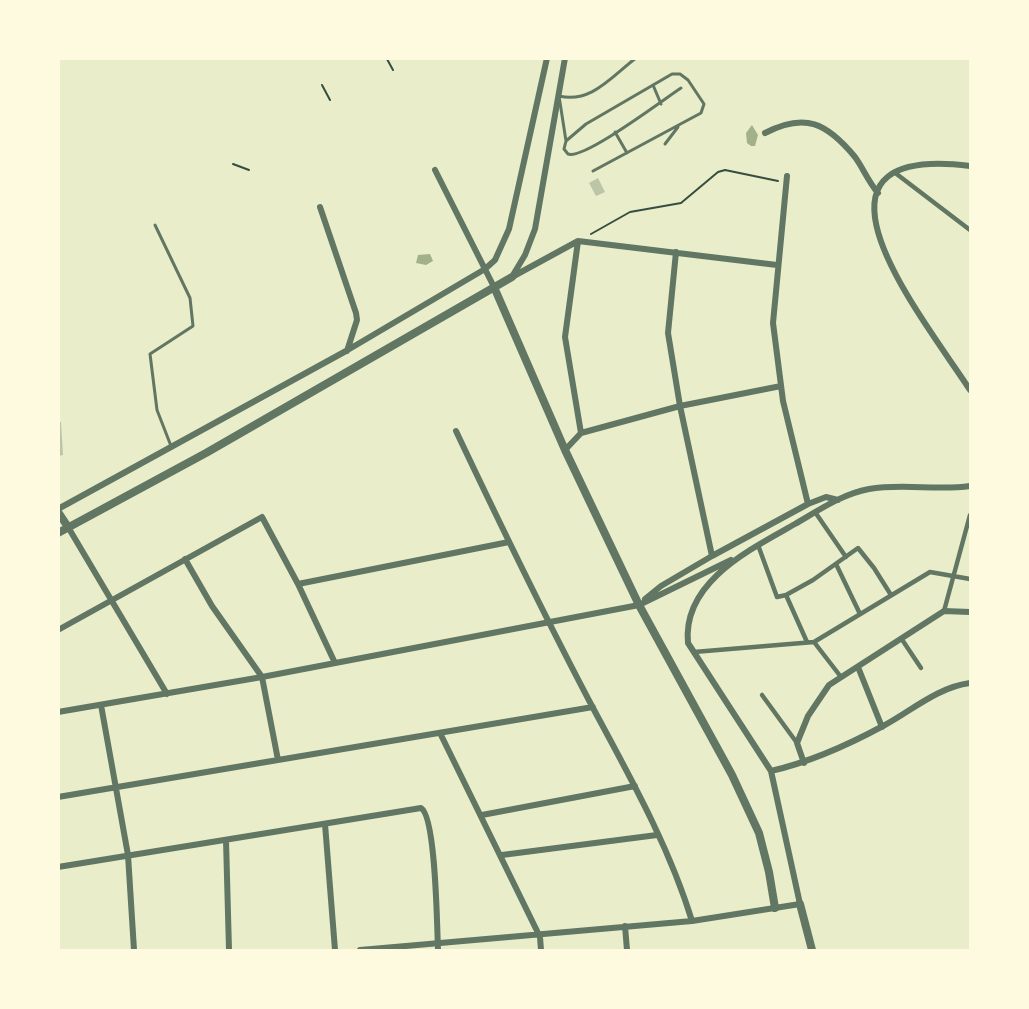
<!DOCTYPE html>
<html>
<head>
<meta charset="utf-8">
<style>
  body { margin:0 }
  #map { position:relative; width:1029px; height:1009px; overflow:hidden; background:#e9edc9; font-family:"Space Grotesk",sans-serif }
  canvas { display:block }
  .frame { position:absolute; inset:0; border:60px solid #fefae0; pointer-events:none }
</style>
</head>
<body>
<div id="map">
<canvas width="1029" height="1009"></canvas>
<div class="frame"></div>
</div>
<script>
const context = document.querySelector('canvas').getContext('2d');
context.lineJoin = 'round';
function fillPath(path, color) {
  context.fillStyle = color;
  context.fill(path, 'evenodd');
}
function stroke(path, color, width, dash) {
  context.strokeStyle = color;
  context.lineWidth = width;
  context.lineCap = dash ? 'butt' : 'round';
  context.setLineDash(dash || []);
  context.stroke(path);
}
fillPath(new Path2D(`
  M752,125L758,135L755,146H751L747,143L746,133Z
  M430,254L433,261L426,265L416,263L418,255Z`), '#a3b18a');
fillPath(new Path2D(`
  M598,178L605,192L596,196L589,183Z
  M58,422H61L63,455L58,456Z`), '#bcc5a7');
stroke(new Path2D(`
  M387,59L393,70
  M322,85L330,100
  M233,164L249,170
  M591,234L630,212L681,203L718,172L725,170L778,181`), '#344e41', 2);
stroke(new Path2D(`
  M636,58C612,76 591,104 559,96L566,141L564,149L568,154C584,160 664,99 681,88
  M653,85L661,104
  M615,132L627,153
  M566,141L586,124L672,74H680L688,80L704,104L701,113L593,171
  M665,144L678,127
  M155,225L190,298L193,326L150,354L157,410L171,446`), '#617663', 3);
stroke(new Path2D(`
  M894,172L970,230
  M815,512L846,557
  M758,545L777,597L786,595L807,642
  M836,564L860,614
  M786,595L813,580L858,548L874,568L891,595
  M944,611L970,515
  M901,638L921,668
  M814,642L841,677
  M694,652L814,642L930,572L970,579
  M762,695L797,743`), '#617663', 4.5);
stroke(new Path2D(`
  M765,133C805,112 827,123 855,157C863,168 868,181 878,193
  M970,166C778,142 927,323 970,390
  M435,170L494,287
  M787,176L773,323L783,401L808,504
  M320,207L356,313L357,320L347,351
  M676,252L668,333L680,406L712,556
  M513,275L525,255L535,229L565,58
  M512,277L578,241L777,265
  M456,431C500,524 545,617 593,708C630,777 669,846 692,921
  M581,433L680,406L781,386
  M565,450L581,433L565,337L578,241
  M58,509L346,351L485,269L495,260L509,229L547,58
  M68,527L167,694
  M185,559L212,606L262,677L278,760
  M298,584L509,542
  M645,599L661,586L712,556L808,504L826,497L838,500
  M58,630L262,517L298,584L335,663
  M858,667L882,727
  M101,705L128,855L134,950
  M58,712L262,677L639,605L731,560
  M440,733L540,937L541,950
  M804,763L797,743L808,716L829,685L944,611L970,612
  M771,771C810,762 848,745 883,726C911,711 938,687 970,683
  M58,797L593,707
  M482,815L635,786
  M325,824L335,950
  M226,840L229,950
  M502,855L657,835
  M58,867L421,808C436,817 437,928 438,950
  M625,926L627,950
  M360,950L692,921L800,904L771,771L688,643C682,582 751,549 795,524C819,510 842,494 869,489C903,483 937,491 970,486`), '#617663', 6);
stroke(new Path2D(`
  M494,287L565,450L639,605L732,775L759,833L769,872L775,908
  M58,512L68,527
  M58,533L206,453L512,277
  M800,904L812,950`), '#617663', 8);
</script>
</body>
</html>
